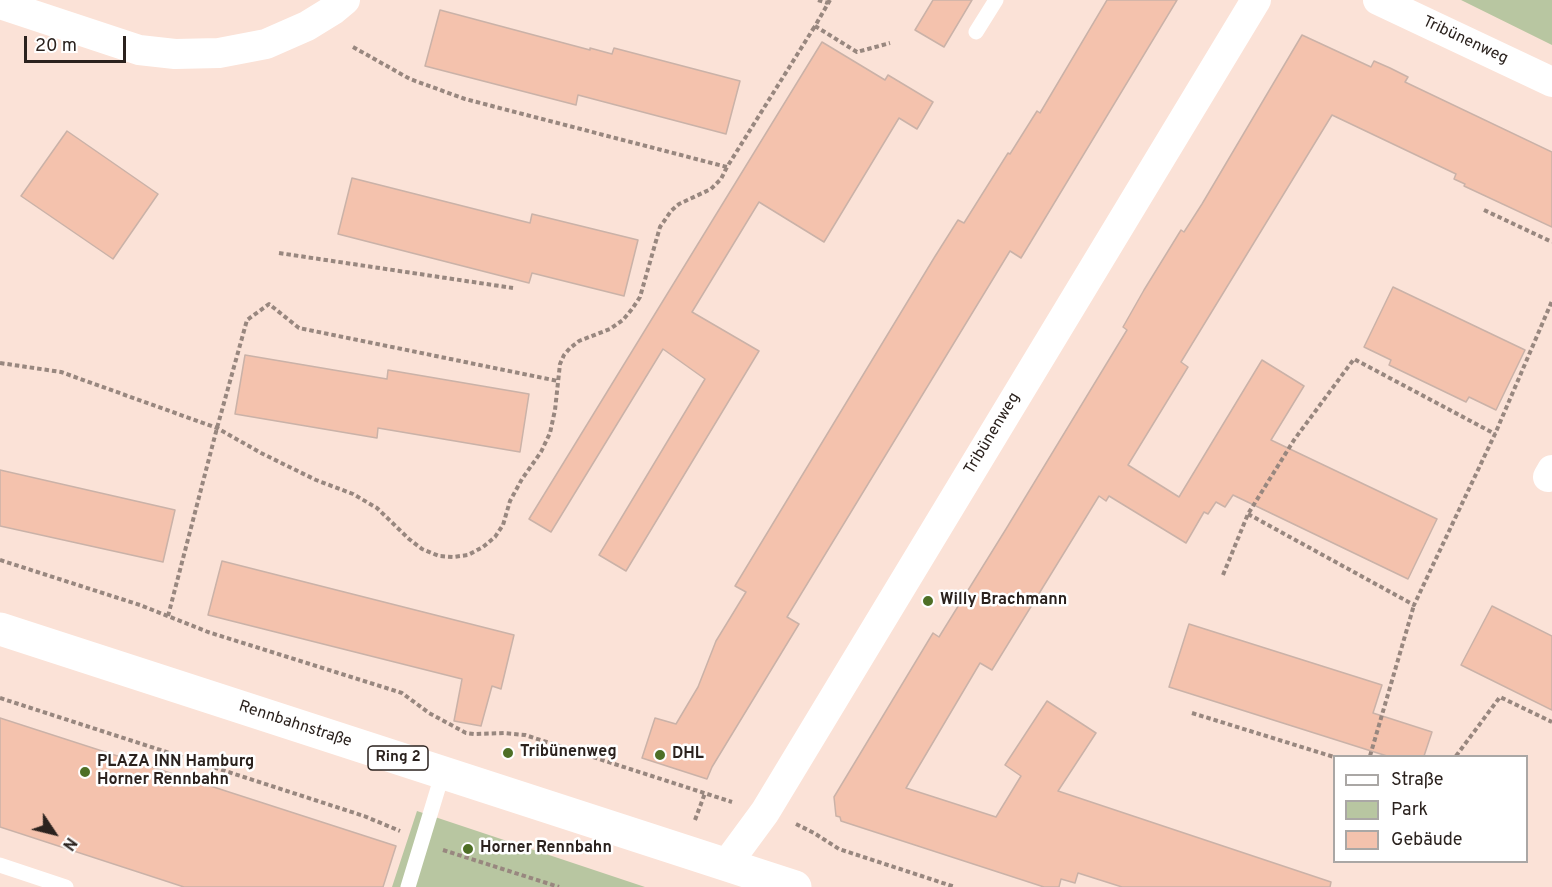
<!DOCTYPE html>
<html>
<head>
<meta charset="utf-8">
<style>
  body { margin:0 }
  #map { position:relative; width:1552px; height:887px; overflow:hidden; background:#fbe2d7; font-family:Overpass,sans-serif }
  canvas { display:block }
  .legend { position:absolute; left:1333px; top:755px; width:195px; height:108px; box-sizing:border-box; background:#fff; border:2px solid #aaa7a5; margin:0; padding:8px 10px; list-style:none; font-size:18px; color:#2b221e }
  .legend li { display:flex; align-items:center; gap:12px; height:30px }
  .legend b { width:30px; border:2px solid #aaa7a5 }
  .north { position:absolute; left:24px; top:803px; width:60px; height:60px; -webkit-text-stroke:4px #fff; paint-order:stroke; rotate:125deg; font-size:16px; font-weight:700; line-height:24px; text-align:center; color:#2b221e }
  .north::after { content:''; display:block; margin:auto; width:21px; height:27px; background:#2b221e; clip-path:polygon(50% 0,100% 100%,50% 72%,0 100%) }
  .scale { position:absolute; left:24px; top:36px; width:102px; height:27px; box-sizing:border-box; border:3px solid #2b221e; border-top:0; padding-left:8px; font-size:18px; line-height:21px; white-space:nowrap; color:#2b221e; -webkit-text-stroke:4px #fff; paint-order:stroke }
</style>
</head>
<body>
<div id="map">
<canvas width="1552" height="887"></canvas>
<ul class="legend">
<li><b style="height:8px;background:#fff"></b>Straße</li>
<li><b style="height:16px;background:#b8c6a1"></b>Park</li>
<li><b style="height:16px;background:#f4c2ad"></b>Gebäude</li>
</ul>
<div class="north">N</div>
<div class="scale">20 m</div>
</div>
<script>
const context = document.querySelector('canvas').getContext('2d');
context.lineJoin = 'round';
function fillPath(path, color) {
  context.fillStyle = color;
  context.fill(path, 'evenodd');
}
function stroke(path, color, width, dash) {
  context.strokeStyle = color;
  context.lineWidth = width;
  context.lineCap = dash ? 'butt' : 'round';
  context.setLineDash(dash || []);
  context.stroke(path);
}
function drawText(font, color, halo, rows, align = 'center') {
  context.font = font + ' Overpass,sans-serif';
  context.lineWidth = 5;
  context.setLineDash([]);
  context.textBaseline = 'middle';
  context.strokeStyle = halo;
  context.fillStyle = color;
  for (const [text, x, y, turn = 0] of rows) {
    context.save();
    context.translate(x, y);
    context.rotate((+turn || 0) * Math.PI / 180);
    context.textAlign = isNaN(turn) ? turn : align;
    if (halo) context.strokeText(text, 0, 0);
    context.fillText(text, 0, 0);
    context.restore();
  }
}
fillPath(new Path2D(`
  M1461,0H1552V45Z
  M417,811L645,887H392Z`), '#b8c6a1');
const building = new Path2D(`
  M933,0H972L944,47L915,30Z
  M1107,0H1177L1021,258L1010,251L787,617L799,624L712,767L707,779L642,758L655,718L676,724L698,687L716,641L746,592L735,586L934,258L958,220L964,223L1008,153L1010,154L1037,111L1040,113Z
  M440,10L590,50V48L612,54L614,48L740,81L726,134L578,95L576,105L425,66Z
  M1302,35L1371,67L1374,61L1390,68L1408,77L1405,82L1552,152V227L1464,186L1465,184L1454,179L1456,174L1332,115L1181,362L1188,367L1128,465L1179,497L1262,360L1304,386L1271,440L1437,519L1408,579L1233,495L1225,507L1216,502L1208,514L1204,512L1186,543L1109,496L1106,501L1099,496L992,670L980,663L906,788L996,817L1021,776L1005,765L1047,701L1096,733L1058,791L1331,882L1330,887H1122L1078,873L1075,883L1061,879L1059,887H1044L841,821L840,817L836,816L834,797L933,633L939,637L1006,529L1127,330L1123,327L1144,290L1181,230L1184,232L1202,204Z
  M822,42L885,80L888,75L933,102L917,129L899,118L824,242L759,202L692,312L759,351L626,571L599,555L705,379L663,349L551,532L529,519Z
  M67,131L158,194L113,259L21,196Z
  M352,178L530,223L532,214L638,240L624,296L532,273L529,283L338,234Z
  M1393,287L1525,350L1496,410L1469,397L1466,402L1389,365L1391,360L1364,347Z
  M245,355L387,379L388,370L529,394L520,452L378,428L377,438L235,414Z
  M0,470L175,510L163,562L0,526Z
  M222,561L514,635L501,689L492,686L481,726L454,721L462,679L208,615Z
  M1492,606L1552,636V710L1461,665Z
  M1189,624L1382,685L1373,713L1432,732L1424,756H1387L1169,687Z
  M0,718L396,846L383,887H184L0,827Z`);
fillPath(building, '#f4c2ad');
stroke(building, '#cab2a8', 1.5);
stroke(new Path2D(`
  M818,0L828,3
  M830,0L815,26L857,52L890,43
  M353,47L410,79L465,99L727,167L815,26
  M1484,210L1552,242
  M279,253L513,288
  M0,363L61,372L217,428L261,453L316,480L353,494L377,508L409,539L422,549L439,556L453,557L468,555L483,547L495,537L503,525L510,501L522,479L541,452L550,433L555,410L560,364L564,355L570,348L579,341L610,329L623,320L632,309L640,297L660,227L671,211L679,204L711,189L721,179L727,167
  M1248,514L1414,605L1495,434L1552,301
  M0,560L140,605L208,632L402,693L429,713L466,733L474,734L504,733L525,735L732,802
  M1223,575L1248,514L1294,440L1354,359L1495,434
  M168,616L217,428L247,320L269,304L299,328L558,381
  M0,698L364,816L400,831
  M1192,713L1334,757
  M1370,756L1414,605
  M1456,756L1500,697L1552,722
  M695,820L705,793
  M796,824L814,833L839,849L955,887
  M443,850L559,887`), '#98877f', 4, [4.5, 3]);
stroke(new Path2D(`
  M976,32L996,0
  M0,865L66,887
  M408,887L443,772`), '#fff', 15);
stroke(new Path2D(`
  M1378,0L1552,82
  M0,4L139,50L175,54L219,53L266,44L307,26L333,10L345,0
  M1548,477L1552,470
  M726,865L765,812L1256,0`), '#fff', 30);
stroke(new Path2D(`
  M0,629L795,887`), '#fff', 33);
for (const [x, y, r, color] of [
  [928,601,6,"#4e6f26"],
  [508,753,6,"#4e6f26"],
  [660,755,6,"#4e6f26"],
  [85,772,6,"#4e6f26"],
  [468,849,6,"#4e6f26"]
]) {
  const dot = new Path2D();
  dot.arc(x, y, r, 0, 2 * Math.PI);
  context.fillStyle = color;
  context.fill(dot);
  stroke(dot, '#fff', 2);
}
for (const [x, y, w] of [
  [398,758,60]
]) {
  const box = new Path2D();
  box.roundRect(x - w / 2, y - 12, w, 24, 4.5);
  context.fillStyle = '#fff';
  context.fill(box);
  stroke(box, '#2b221e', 1.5);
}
drawText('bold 15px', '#2b221e', null, [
  ["Ring 2",398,758]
]);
drawText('16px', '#2b221e', '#fff', [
  ["Tribünenweg",1465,41,25],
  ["Tribünenweg",993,434,-59],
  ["Rennbahnstraße",295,725,18]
]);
drawText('bold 16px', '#2b221e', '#fff', [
  ["Willy Brachmann",940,601],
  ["Tribünenweg",520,753],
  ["DHL",672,755],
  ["PLAZA INN Hamburg",97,763],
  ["Horner Rennbahn",97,781],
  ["Horner Rennbahn",480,849]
], 'left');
</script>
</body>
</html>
